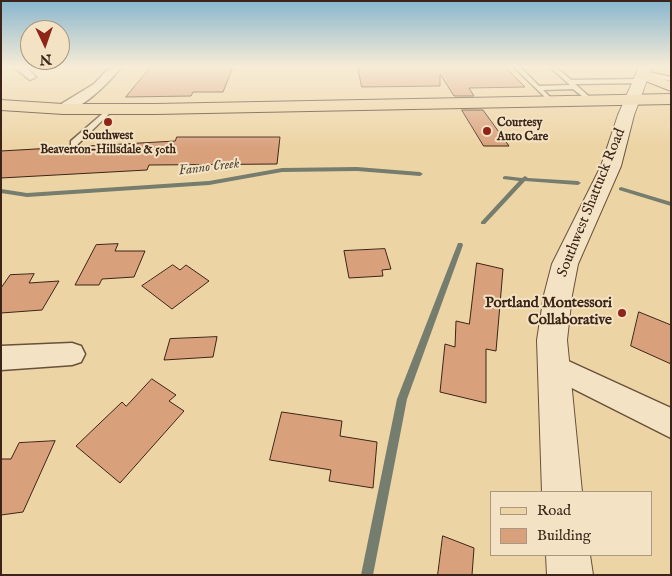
<!DOCTYPE html>
<html>
<head>
<meta charset="utf-8">
<style>
  body { margin:0 }
  #map { position:relative; width:672px; height:576px; overflow:hidden; background:#edd4a4; font-family:"IM FELL English",serif }
  canvas { display:block }
  .frame { position:absolute; inset:0; border:2px solid #3c2518; pointer-events:none }
  .legend { position:absolute; left:490px; top:491px; width:162px; height:65px; box-sizing:border-box; background:#f3e3c4; border:1px solid #aa977f; margin:0; padding:6px 9px; list-style:none; font-size:15px; color:#3c2518 }
  .legend li { display:flex; align-items:center; gap:10px; height:25px }
  .legend b { width:25px; border:1px solid #aa977f }
  .north { position:absolute; left:20px; top:20px; width:50px; height:50px; box-sizing:border-box; background:#f3e3c4; border:1px solid #aa977f; border-radius:50%; rotate:177deg; font-size:14px; font-weight:700; line-height:20px; text-align:center; color:#3c2518 }
  .north::after { content:''; display:block; margin:auto; width:18px; height:22px; background:#8f2418; clip-path:polygon(50% 0,100% 100%,50% 72%,0 100%) }
</style>
</head>
<body>
<div id="map">
<canvas width="672" height="576"></canvas>
<div class="frame"></div>
<ul class="legend">
<li><b style="height:6px;background:#edd4a4"></b>Road</li>
<li><b style="height:14px;background:#d9a07c"></b>Building</li>
</ul>
<div class="north">N</div>
</div>
<script>
const context = document.querySelector('canvas').getContext('2d');
context.lineJoin = 'round';
function fillPath(path, color) {
  context.fillStyle = color;
  context.fill(path, 'evenodd');
}
function stroke(path, color, width, dash) {
  context.strokeStyle = color;
  context.lineWidth = width;
  context.lineCap = dash ? 'butt' : 'round';
  context.setLineDash(dash || []);
  context.stroke(path);
}
function drawText(font, color, halo, rows, align = 'center') {
  context.font = font + ' "IM FELL English",serif';
  context.lineWidth = 4;
  context.setLineDash([]);
  context.textBaseline = 'middle';
  context.strokeStyle = halo;
  context.fillStyle = color;
  for (const [text, x, y, turn = 0] of rows) {
    context.save();
    context.translate(x, y);
    context.rotate((+turn || 0) * Math.PI / 180);
    context.textAlign = isNaN(turn) ? turn : align;
    if (halo) context.strokeText(text, 0, 0);
    context.fillText(text, 0, 0);
    context.restore();
  }
}
fillPath(new Path2D(`
  M357,167L420,172L423,174L420,176L357,171L282,172L209,185L27,197L1,193V189L27,193L209,181L282,168Z
  M505,176L522,178L525,176L528,178L578,181L581,183L578,185L525,181L485,224H481V222L519,181L503,179V177Z
  M621,187L671,202V206L619,190V188Z
  M458,243H462L463,245L407,399L373,575H361L397,399Z`), '#747d6e');
const building = new Path2D(`
  M151,67H233L223,92H193L191,96L126,97Z
  M358,67H505L525,87L469,88L474,96H454L440,74V86L362,87Z
  M462,110H483L509,146H484Z
  M177,137H280L277,164L149,165L147,170L1,178V151L175,141Z
  M118,244L115,251H145L134,277L102,279L99,285H75L96,245Z
  M385,249L391,269L382,270L383,276L349,278L344,251Z
  M477,263L503,269L496,351L486,349V403L440,392L445,344L455,347L456,321L469,324Z
  M173,265L180,270L186,265L209,281L172,309L142,286Z
  M34,274L29,283L59,281L42,310L1,313V288L10,275Z
  M639,312L671,325V364L631,346Z
  M217,337L213,357L164,360L170,339Z
  M152,379L176,395L169,401L184,411L120,483L76,446L122,402L126,406Z
  M282,412L342,421L340,436L377,442L373,488L329,481L331,470L270,460Z
  M55,441L23,512L1,515V459H11L19,443Z
  M443,536L474,548L472,575H438Z`);
fillPath(building, '#d9a07c');
stroke(building, '#3c2518', 1);
const service = new Path2D(`
  M514,67H520L539,86L570,85L550,67H556L571,80L640,79L643,81L640,83L575,84L593,100L594,101L591,103L573,89L543,90L555,102L552,104Z
  M643,71L671,77V81L641,74Z
  M108,109L113,110L77,145H71V141Z`);
const minor = new Path2D(`
  M14,67H26L36,77L30,80Z
  M110,67H121C111,81 76,116 58,112L57,109L58,106L94,84Z
  M72,343L81,346L85,354L81,362L72,365L1,370V346Z
  M553,354L671,408V438L544,374L540,366L544,358Z`);
const tertiary = new Path2D(`
  M639,67H652L634,115L621,166L578,264L572,295L567,340L582,492H542L537,340L544,295L552,264L601,166L618,115Z
  M546,555H590L593,575H547Z`);
const primary = new Path2D(`
  M643,71L671,82V91L638,78L636,75L638,72Z
  M671,94V104L155,114H63L1,110V100L63,104H155Z`);
stroke(service, '#68513b', 3);
stroke(minor, '#68513b', 3);
stroke(tertiary, '#68513b', 2);
stroke(primary, '#3c2518', 2);
fillPath(service, '#f3e3c4');
fillPath(minor, '#f3e3c4');
fillPath(tertiary, '#f3e3c4');
fillPath(primary, '#edd4a4');
const sky = context.createLinearGradient(0, 0, 0, 148);
sky.addColorStop(0, '#88b6ce');
sky.addColorStop(0.45, '#f7ecd6');
sky.addColorStop(1, '#f7ecd600');
context.fillStyle = sky;
context.fillRect(0, 0, 672, 148);
for (const [x, y, r, color] of [
  [108,122,5,"#8f2418"],
  [487,131,5,"#8f2418"],
  [622,313,5,"#8f2418"]
]) {
  const dot = new Path2D();
  dot.arc(x, y, r, 0, 2 * Math.PI);
  context.fillStyle = color;
  context.fill(dot);
  stroke(dot, '#f3e3c4', 2);
}
drawText('bold 12px', '#3c2518', '#f3e3c4', [
  ["Courtesy",497,124],
  ["Auto Care",497,138],
  ["Southwest",108,137,"center"],
  ["Beaverton-Hillsdale & 50th",108,151,"center"]
], 'left');
drawText('italic 14px', '#534a3c', '#f3e3c4', [
  ["Fanno Creek",209,168,-7]
]);
drawText('15px', '#3c2518', '#f3e3c4', [
  ["Southwest Shattuck Road",592,203,-68]
]);
drawText('bold 15px', '#3c2518', '#f3e3c4', [
  ["Portland Montessori",612,304],
  ["Collaborative",612,321]
], 'right');
</script>
</body>
</html>
